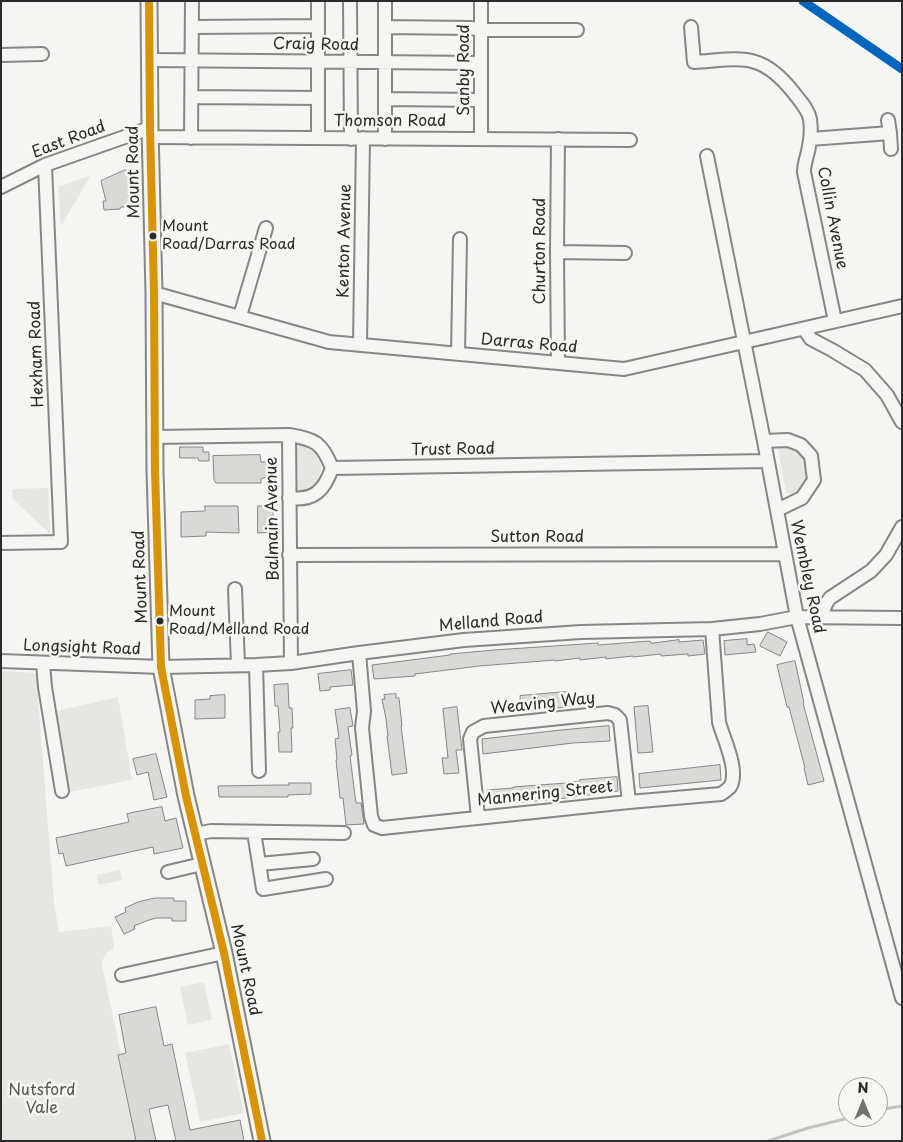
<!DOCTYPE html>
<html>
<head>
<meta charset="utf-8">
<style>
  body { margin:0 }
  #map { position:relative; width:903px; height:1142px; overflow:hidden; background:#f5f5f3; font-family:"Playpen Sans",sans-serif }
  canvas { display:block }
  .frame { position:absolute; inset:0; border:2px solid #2b2b2b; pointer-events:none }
  .north { position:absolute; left:838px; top:1077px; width:50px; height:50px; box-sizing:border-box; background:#f6f6f2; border:1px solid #a5a5a2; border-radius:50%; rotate:0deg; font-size:14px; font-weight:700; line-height:20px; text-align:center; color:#2b2b2b }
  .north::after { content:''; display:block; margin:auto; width:18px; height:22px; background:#727271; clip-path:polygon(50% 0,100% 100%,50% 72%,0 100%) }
</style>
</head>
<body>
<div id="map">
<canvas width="903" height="1142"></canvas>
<div class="frame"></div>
<div class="north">N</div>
</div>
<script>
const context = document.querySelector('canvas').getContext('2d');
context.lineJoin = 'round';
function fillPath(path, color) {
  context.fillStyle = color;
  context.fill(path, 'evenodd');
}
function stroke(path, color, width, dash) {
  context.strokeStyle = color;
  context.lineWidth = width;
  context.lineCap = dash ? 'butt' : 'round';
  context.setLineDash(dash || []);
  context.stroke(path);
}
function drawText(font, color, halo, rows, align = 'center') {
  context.font = font + ' "Playpen Sans",sans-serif';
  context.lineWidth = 5;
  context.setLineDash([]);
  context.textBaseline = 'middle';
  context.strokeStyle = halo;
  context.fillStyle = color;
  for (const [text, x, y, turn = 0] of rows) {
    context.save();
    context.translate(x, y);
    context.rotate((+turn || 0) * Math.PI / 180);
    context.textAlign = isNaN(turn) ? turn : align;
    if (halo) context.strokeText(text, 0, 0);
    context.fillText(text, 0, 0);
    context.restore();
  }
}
fillPath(new Path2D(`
  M91,175L61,226L58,187Z
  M302,445C308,446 316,450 319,455C325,467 319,485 306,490C305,491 299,491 298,492C293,477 294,461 297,446Z
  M782,446C788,446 794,446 798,449C814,461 809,488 791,494L786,492L778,449Z
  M48,488L50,534L13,499L12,489Z
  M1,671L36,673L54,902L59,932L111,926L114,948C106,952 103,956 102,965L121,1054L118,1055L136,1141H1Z
  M118,697L132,780L70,792L56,711Z
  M120,870L122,880L99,885L96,875Z
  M204,982L212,1020L188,1025L180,987Z
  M229,1044L244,1113L200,1122L185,1053Z`), '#e6e6e2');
stroke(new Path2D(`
  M878,1110L902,1106
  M768,1141L808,1128L853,1117`), '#c3c3c1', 3);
const building = new Path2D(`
  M125,170L130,171L132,207H121L120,209L104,210L103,201H106L101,181Z
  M180,447H203V452H209V461H199L198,458H180Z
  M260,455L261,462H268L273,466V469L271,475L261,479V483H216L214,480L213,456Z
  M205,506H238L239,533L206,532V536L181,537V512L205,511Z
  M258,506H273V532L258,533Z
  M768,632L787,642L780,656L760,646Z
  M747,639V645L754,644L756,652L725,655L724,641Z
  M679,640V642L703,640L705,654L688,656V654L661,656V654L633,657V656L606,659V657L580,660V658L555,661V660L479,666L415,674V676L374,679L372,665L450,655V654L494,650L598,643V645L650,641L651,643Z
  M795,661L804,703H803L824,781L808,785L804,768H805L789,707H787L777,665Z
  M351,670L353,685L330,687V690L320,691L318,674Z
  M288,684L289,708H292L293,728H291L292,752H279L278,732H280L278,706H275L274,685Z
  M566,692L568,707L521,711L520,696Z
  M396,694V698H399L402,726H401L407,773L392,775L387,736H388L386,719L382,699H385L384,695Z
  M225,695V718L195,719V700L210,699V696Z
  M648,706L653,752L638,753L634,707Z
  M457,707L462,750H456L459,773L444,774L442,758H448L443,709Z
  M350,708L353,726L348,727L352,755L350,756L354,788L356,803H361L364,824L346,825L343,798H340L336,760H337L335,739L339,738L335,710Z
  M609,726L610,741L573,743L483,754L482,739L561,730Z
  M156,754L167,797L154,800L148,772L137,775L133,759Z
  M720,765L721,780L640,788L639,774Z
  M617,777L618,791L558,799L489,805L487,790L513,788V787L566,783L580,781V780Z
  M289,783H311V794L288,795V797H219L218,786L279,785H289Z
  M162,807L165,821L176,818L183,848L154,854L153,847L66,866L63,853L59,854L56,838L129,822L127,814Z
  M155,898H174V901H186V921H172V918H156L149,920L134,926L135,929L124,934L115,917L126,912L125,908L138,902Z
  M156,1007L164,1046L172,1044L190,1130L240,1120L244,1141H176L168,1105L149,1109L156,1141H136L118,1055L126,1053L119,1015Z`);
fillPath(building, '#d9d9d8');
stroke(building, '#868685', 1);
const minor = new Path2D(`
  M318,1V138
  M350,1L351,139
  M481,1V139
  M192,27L318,26
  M385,27L471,28L481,30H577
  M691,27L694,62C742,59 761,51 794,93C800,101 808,109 810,119C811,127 811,138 809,146C808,155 804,162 804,172L835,321
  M1,55L42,54
  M150,60L481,63
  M192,97L318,98
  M385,99L481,100
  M888,120L890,133
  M150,137L630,140
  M191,138L192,1
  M385,139V1
  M810,139L890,133L891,149
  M707,156L764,441L797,617L902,998
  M1,187L45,165L150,128
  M557,252L625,253
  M154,293L329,342L624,369L744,342L902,306
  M240,316L266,228
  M804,329L811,339L832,350L865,370L887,395L902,422
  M360,344L363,138
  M458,354L460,239
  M558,362L557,252L558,139
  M289,435L291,663
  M154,437L289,435C314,439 322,442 332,468L767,461
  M764,441L788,440L801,445L811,456L814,480L802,498L777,510
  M289,498C314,501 324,491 332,468
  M1,543L61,542L45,165
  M289,555L785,554
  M235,589L238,665
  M823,617C823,609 825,604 830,598L871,571L886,555L902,527
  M359,653L364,711L362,728L371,816L374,825L382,828L629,802L721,794C724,792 728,789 730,787C740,771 723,738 719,722L712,629
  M1,661L161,667L256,665L291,663L359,653L464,640L581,632L712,629L760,624L797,617L902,618
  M43,663L45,687L62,791
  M256,665L259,771
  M478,817L470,739L473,732L484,726L608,713L615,715L620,720L629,802
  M254,832L263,889L326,879
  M195,834L211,831L344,833
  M259,864L313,859
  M168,872L202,864
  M122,975L224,953`);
const major = new Path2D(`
  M149,1L150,128L154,293L155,471L161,667L186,796L224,953L262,1141`);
stroke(minor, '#868685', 16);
stroke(major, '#868685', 19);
stroke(minor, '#f5f5f3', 12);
stroke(major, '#f5f5f3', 15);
stroke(new Path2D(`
  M149,1L150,128L154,293L155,471L161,667L186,796L224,953L262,1141`), '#d89406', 8);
stroke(new Path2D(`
  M803,1L902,69`), '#0065bd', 9);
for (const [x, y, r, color] of [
  [153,236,4.5,"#2b2b2b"],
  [160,621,4.5,"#2b2b2b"]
]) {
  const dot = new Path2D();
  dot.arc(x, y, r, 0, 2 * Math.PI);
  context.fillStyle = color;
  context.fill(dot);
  stroke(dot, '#f6f6f2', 2);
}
drawText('15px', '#2b2b2b', '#f6f6f2', [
  ["Mount",162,227],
  ["Road/Darras Road",162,245],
  ["Mount",169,612],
  ["Road/Melland Road",169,630]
], 'left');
drawText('16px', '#2b2b2b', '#f6f6f2', [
  ["Craig Road",316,45,1],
  ["Sanby Road",465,70,-90],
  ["Thomson Road",390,122],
  ["East Road",69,140,-21],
  ["Mount Road",134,172,-91],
  ["Collin Avenue",832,218,79],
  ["Kenton Avenue",345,241,-89],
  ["Churton Road",541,251,-90],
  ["Darras Road",529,344,5],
  ["Hexham Road",37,354,-92],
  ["Trust Road",453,450,-1],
  ["Balmain Avenue",273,519,-91],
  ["Sutton Road",537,538],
  ["Mount Road",141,577,-92],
  ["Wembley Road",807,577,78],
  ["Melland Road",491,622,-5],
  ["Longsight Road",82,648,2],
  ["Weaving Way",543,704,-6],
  ["Mannering Street",545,794,-6],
  ["Mount Road",245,970,78]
]);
drawText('16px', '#565656', '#f6f6f2', [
  ["Nutsford",42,1091],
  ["Vale",42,1109]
]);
</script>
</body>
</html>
